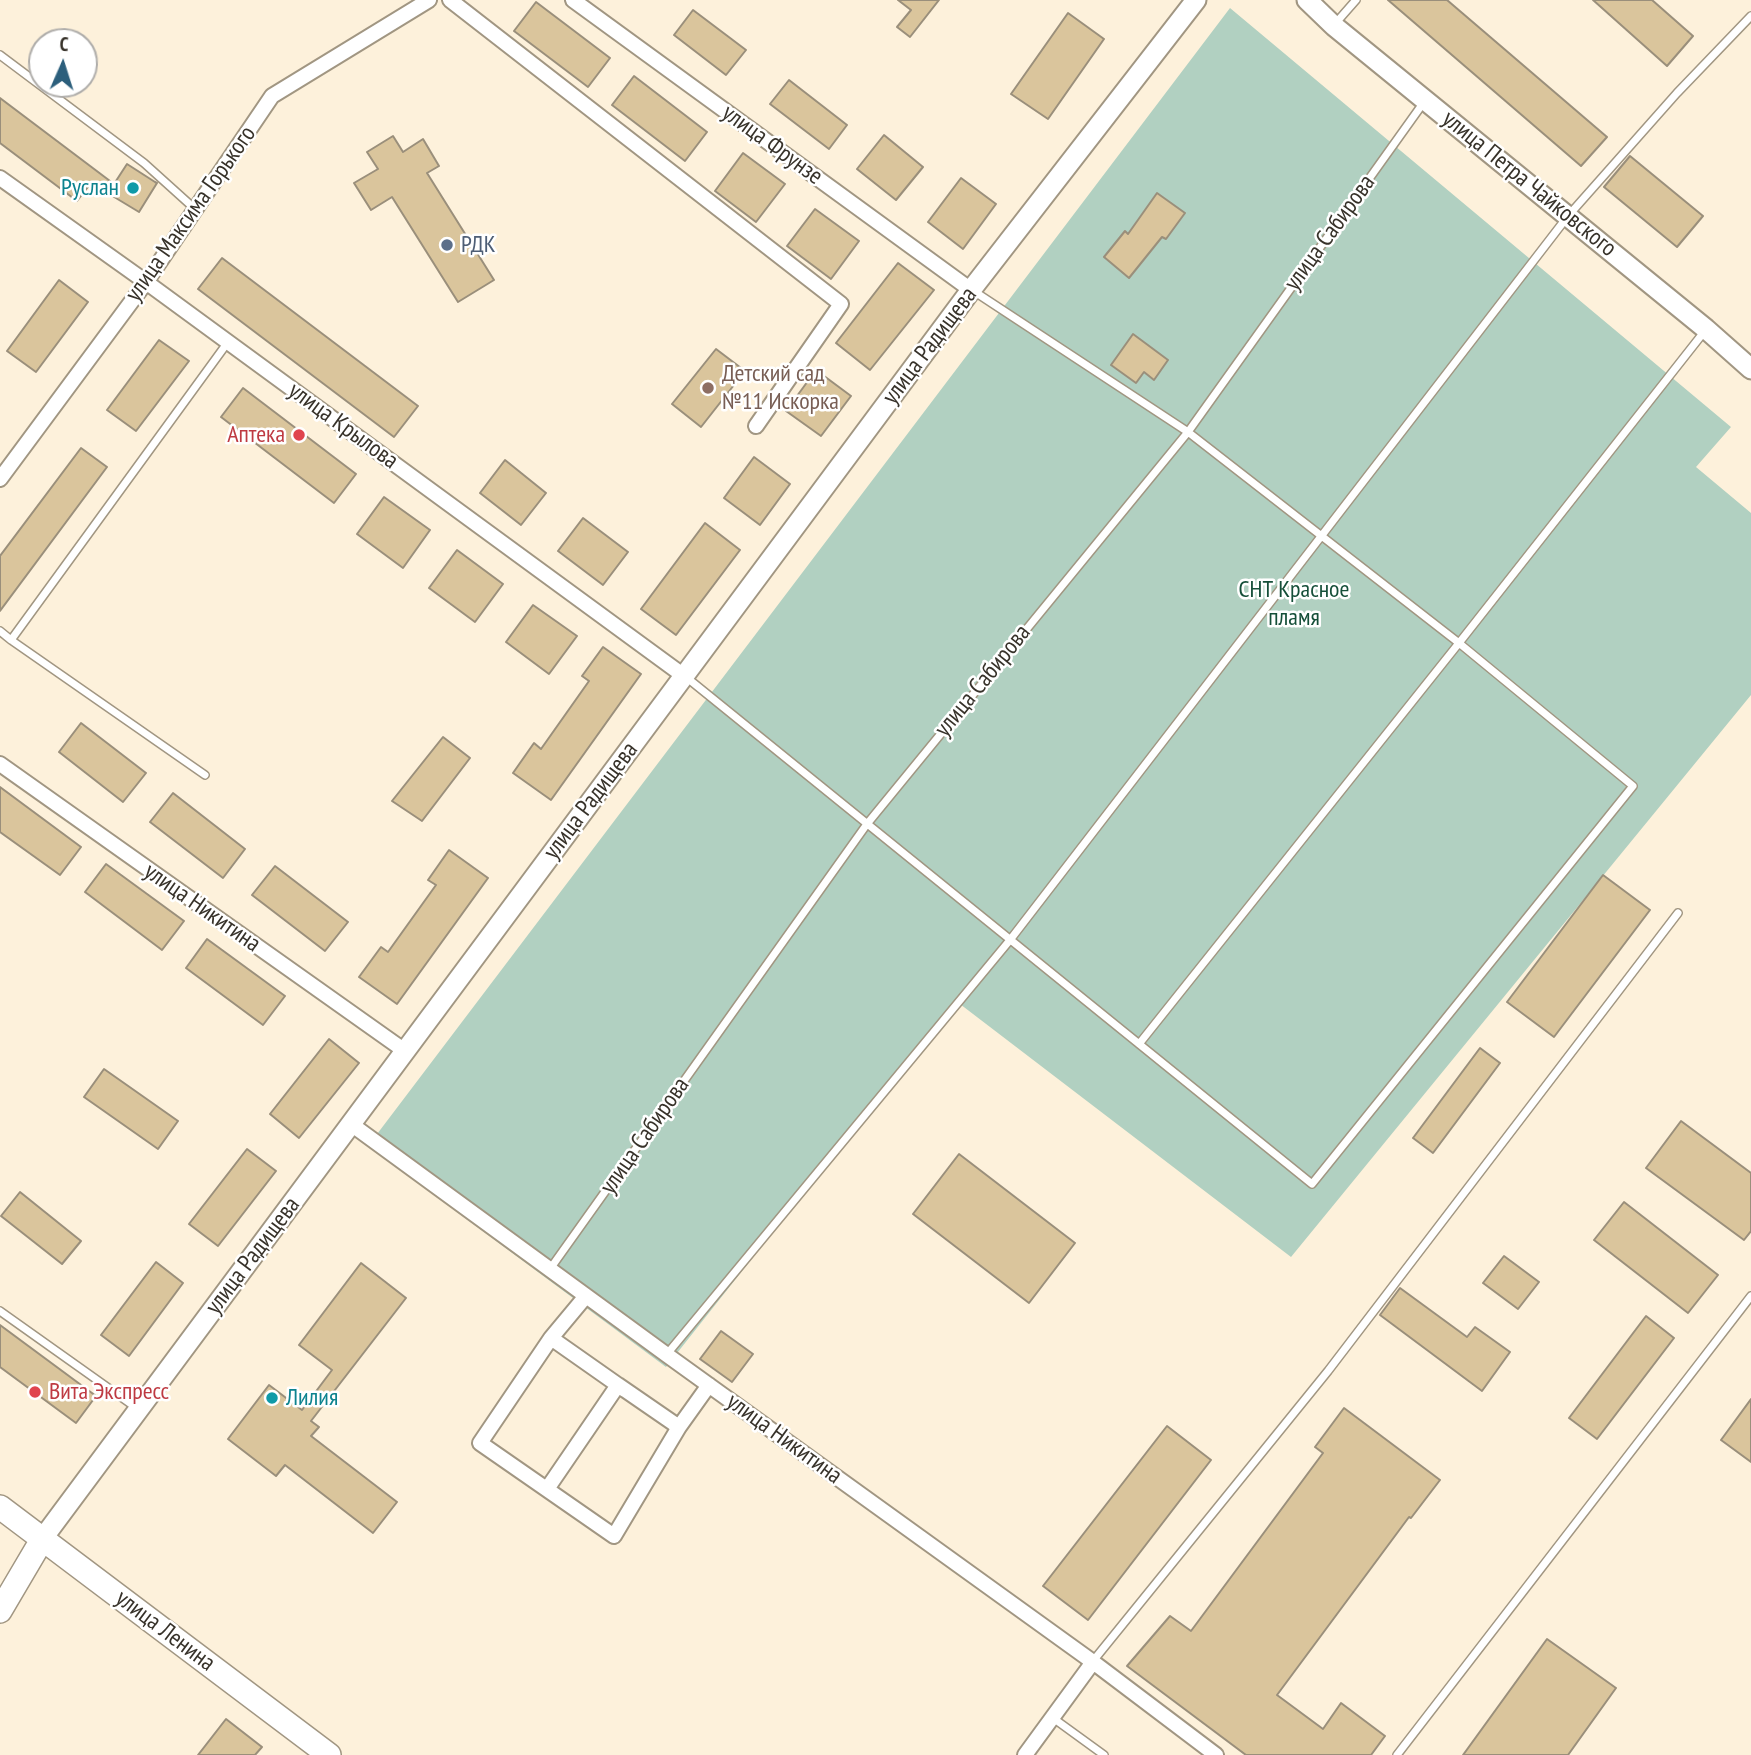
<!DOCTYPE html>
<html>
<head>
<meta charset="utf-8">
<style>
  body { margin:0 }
  #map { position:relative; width:1751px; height:1755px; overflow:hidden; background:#fdf1db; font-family:"PT Sans Narrow",sans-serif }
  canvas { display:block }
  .north { position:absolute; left:28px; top:28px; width:70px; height:70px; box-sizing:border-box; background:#fff; border:2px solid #afadaa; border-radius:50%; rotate:3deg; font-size:19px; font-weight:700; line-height:28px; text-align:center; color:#37322a }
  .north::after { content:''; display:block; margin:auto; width:24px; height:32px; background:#2c5f7c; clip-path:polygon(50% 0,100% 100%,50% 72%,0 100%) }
</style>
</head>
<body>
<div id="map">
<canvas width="1751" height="1755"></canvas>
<div class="north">С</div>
</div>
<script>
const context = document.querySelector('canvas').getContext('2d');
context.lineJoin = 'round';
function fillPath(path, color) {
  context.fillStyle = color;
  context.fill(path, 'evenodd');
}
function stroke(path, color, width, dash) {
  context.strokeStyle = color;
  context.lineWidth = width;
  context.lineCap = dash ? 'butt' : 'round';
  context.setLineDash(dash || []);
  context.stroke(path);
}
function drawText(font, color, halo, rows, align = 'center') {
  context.font = font + ' "PT Sans Narrow",sans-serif';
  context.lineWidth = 5;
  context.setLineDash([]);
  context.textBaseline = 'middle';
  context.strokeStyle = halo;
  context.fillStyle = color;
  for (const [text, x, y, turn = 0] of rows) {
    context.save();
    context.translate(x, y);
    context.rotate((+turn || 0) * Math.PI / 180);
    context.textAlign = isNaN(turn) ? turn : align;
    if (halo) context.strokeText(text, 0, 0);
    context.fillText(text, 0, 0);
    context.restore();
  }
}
fillPath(new Path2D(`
  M1230,8L1731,427L1696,467L1751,513V695L1291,1257L956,1001L666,1367L368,1146Z`), '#b1d0c1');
const building = new Path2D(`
  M898,0H939L910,37L897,27L911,10Z
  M1388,0H1447L1607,137L1581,166Z
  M1593,0H1652L1693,36L1667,66Z
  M536,2L610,58L588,87L514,31Z
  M693,10L746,50L726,75L674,35Z
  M1068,13L1104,39L1048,119L1011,94Z
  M634,76L707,132L685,161L612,105Z
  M789,80L847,125L829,149L770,104Z
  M0,98L114,184L127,164L155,182L157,183L139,212L91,183L77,201L0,143Z
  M884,135L923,167L896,200L857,169Z
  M393,136L403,152L423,139L439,166L427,173L494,280L458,302L392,197L371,210L354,183L378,169L367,152Z
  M743,153L785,184L756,222L715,191Z
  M1630,156L1703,216L1677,247L1604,187Z
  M961,178L996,204L963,249L928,222Z
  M1157,193L1185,213L1166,239L1162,237L1129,278L1104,257L1125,231L1128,234Z
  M815,209L859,241L831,279L787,246Z
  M222,258L418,406L394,437L198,289Z
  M898,263L934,290L870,370L836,343Z
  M59,280L88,302L36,372L7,351Z
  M1133,334L1168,360L1154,380L1144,372L1136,383L1111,365Z
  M159,340L189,361L136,431L107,410Z
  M716,349L745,371L701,427L672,404Z
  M816,370L851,396L821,436L786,411Z
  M243,388L356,474L334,503L221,417Z
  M81,448L107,467L0,611V556Z
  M754,457L790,484L760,525L724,498Z
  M505,460L546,493L521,525L480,493Z
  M384,497L430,530L403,568L357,534Z
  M583,518L628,552L603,585L558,551Z
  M705,523L740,550L676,635L641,609Z
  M457,550L503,584L475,622L429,588Z
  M533,605L577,636L549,674L506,642Z
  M603,647L641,674L551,800L513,773L534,743L541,749L589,681L582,676Z
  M81,723L146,773L123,802L59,752Z
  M443,737L470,758L422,821L392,801Z
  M0,787L81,847L60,875L0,832Z
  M173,793L245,849L223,878L150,822Z
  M449,850L488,878L397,1004L359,977L381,947L388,952L436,885L428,880Z
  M106,864L184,921L162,950L85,892Z
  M275,866L348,922L325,951L252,895Z
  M1603,875L1650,910L1554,1037L1507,1002Z
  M207,939L285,996L263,1025L186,968Z
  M329,1039L359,1063L299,1138L270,1114Z
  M1480,1048L1500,1063L1433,1153L1413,1138Z
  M104,1069L178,1121L158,1149L84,1097Z
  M1681,1121L1751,1173V1231L1744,1240L1646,1168Z
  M247,1149L276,1171L218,1246L189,1224Z
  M959,1154L1075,1243L1029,1303L913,1214Z
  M20,1192L81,1241L62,1264L1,1216Z
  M1624,1202L1718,1275L1688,1313L1594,1240Z
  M1504,1256L1539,1282L1518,1309L1483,1283Z
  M156,1262L183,1283L129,1356L101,1335Z
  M361,1263L406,1298L311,1421L319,1427L311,1436L397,1502L373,1533L285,1465L276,1476L228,1439L269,1385L302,1410L332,1370L299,1345Z
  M1400,1288L1467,1337L1475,1327L1510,1352L1482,1391L1380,1315Z
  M1646,1316L1674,1338L1597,1439L1569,1418Z
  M0,1325L96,1396L76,1423L0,1367Z
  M721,1331L753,1354L732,1382L700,1359Z
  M1751,1399V1462L1721,1440Z
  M1344,1408L1440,1480L1411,1518L1409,1517L1277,1695L1323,1729L1341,1703L1385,1736L1371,1755H1246L1127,1666L1170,1616L1191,1631L1323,1453L1315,1447Z
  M1167,1426L1211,1460L1088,1620L1043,1586Z
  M1547,1639L1616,1688L1568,1755H1463Z
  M226,1719L262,1747L255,1755H198Z`);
fillPath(building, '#dac59c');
stroke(building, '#9a8f7b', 2);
const service = new Path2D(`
  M1334,25L1356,0
  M0,55L144,163L195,209
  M0,631L11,640
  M686,677L1312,1184L1633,786L1459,643L1188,432L972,290
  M205,775L11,640L228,342
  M1139,1044L1459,643L1704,332
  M550,1269L867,824L1188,432L1424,102
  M0,1311L138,1409
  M667,1354L1010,940L1568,216L1677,93L1751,16
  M1093,1661L1328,1371L1678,913
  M1053,1718L1104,1755
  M1397,1755L1751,1296`);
const minor = new Path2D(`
  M450,0L841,304L756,426
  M573,0L971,290
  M0,178L146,282L684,676
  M0,479L146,282L272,96L429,0
  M0,764L405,1051
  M351,1124L667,1355L1093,1662L1216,1755
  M586,1296L551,1338L625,1390
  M674,1424L679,1427L709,1385
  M547,1489L618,1385L679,1427L614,1536L480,1443L551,1338
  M1025,1755L1093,1662`);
const tertiary = new Path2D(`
  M1307,0L1334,26L1706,329L1751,369
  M43,1538L971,290L1196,0`);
const primary = new Path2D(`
  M0,1507L329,1755
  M0,1611L43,1538`);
stroke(service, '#a19682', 10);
stroke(minor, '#a19682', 18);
stroke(tertiary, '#a19682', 23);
stroke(primary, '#a19682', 26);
stroke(service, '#fff', 7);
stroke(minor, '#fff', 14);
stroke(tertiary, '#fff', 19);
stroke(primary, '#fff', 23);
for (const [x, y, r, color] of [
  [133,188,7,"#0f9aa8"],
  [447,245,7,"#5c6f8a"],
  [708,388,7,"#8d6e63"],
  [299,435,7,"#e0444e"],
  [35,1392,7,"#e0444e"],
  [272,1398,7,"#0f9aa8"]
]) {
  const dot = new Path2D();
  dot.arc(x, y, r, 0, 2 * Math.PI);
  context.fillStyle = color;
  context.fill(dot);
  stroke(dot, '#fff', 2.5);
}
drawText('24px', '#37322a', '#fff', [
  ["улица Фрунзе",772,145,36],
  ["улица Петра Чайковского",1529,184,39],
  ["улица Максима Горького",191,214,-55],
  ["улица Сабирова",1330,233,-54],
  ["улица Радищева",930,346,-53],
  ["улица Крылова",343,426,36],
  ["улица Сабирова",983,681,-51],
  ["улица Радищева",591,801,-53],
  ["улица Никитина",202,908,35],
  ["улица Сабирова",645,1136,-55],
  ["улица Радищева",253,1256,-53],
  ["улица Никитина",784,1439,36],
  ["улица Ленина",165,1631,37]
]);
drawText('24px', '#0d838f', '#fff', [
  ["Руслан",119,188],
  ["Лилия",286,1398,"left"]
], 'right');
drawText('24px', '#4e5e75', '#fff', [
  ["РДК",461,245]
], 'left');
drawText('24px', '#785e54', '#fff', [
  ["Детский сад",722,374],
  ["№11 Искорка",722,402]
], 'left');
drawText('24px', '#be3a42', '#fff', [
  ["Аптека",285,435],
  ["Вита Экспресс",49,1392,"left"]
], 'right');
drawText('24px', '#154f39', '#fff', [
  ["СНТ Красное",1294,590],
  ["пламя",1294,618]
]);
</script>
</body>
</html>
